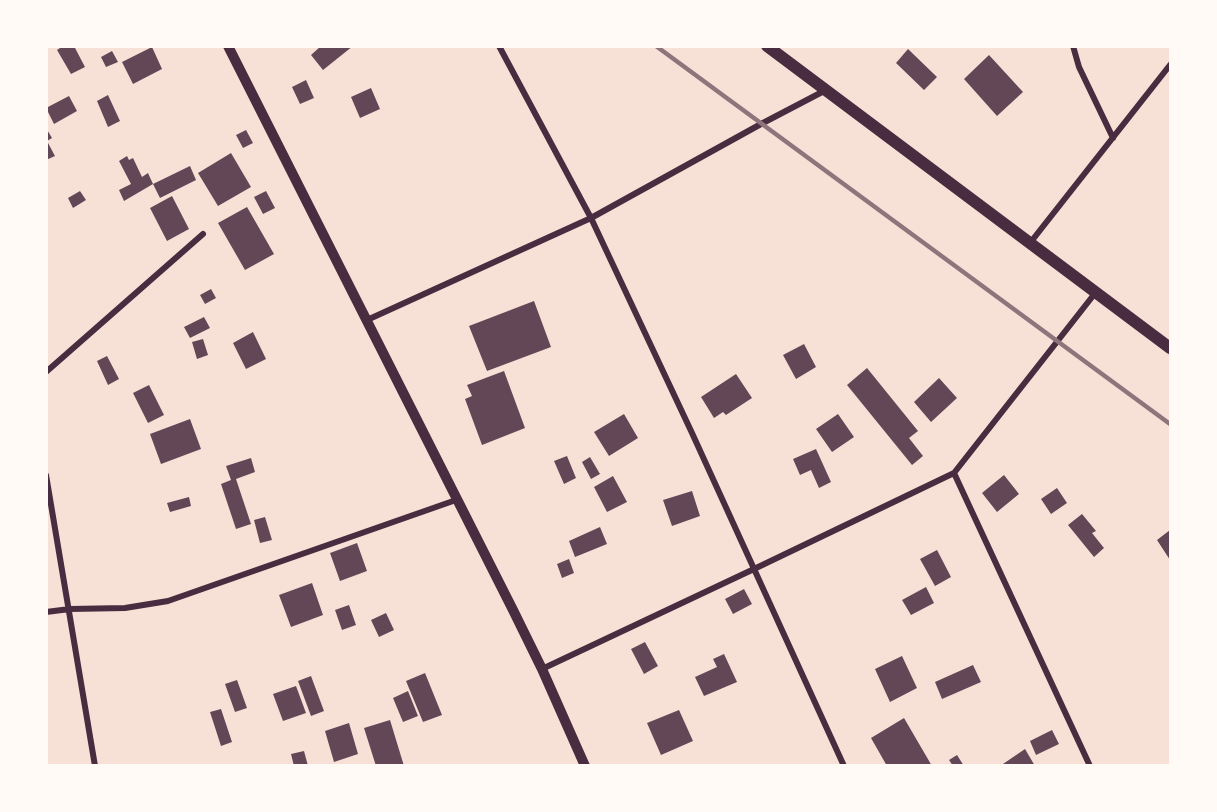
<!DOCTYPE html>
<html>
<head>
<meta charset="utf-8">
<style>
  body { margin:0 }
  #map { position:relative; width:1217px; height:812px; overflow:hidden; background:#f7e1d7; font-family:"Exo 2",sans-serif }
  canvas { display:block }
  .frame { position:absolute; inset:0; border:48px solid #fffaf5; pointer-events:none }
</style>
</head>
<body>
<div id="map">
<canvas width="1217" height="812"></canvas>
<div class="frame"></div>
</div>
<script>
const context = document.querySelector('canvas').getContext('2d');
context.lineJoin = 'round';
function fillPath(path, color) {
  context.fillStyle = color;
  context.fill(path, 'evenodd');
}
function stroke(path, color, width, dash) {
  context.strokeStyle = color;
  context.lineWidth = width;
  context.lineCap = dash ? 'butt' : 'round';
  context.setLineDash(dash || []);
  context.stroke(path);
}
fillPath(new Path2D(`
  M63,46H74L85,67L71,74L57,50Z
  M321,46H353L323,70L311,55Z
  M152,47L162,69L133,84L122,62Z
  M908,49L937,77L924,90L896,63Z
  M112,51L118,62L106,67L101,57Z
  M989,55L1023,92L997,116L964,79Z
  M306,80L314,98L300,104L292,87Z
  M371,88L380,109L360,118L351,97Z
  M108,95L120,121L108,127L97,101Z
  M69,96L77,111L54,124L46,108Z
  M46,128L52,138L47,141L55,156L46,160Z
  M246,130L253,143L243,148L236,135Z
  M231,153L251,187L218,206L198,173Z
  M127,156L129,160L133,158L142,177L148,173L153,184L124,201L119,190L131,184L119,161Z
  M190,166L196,180L160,198L153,184Z
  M80,191L86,200L73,208L68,198Z
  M266,191L275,208L263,214L254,197Z
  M172,196L189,229L167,241L150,208Z
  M247,207L274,254L245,270L218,223Z
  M211,289L216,298L205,304L200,295Z
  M534,301L551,347L487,371L469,326Z
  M204,317L210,328L190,338L184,327Z
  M253,332L266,359L246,369L233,343Z
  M203,339L208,355L197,359L192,342Z
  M804,344L816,367L796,379L783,355Z
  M107,356L119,379L108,385L97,361Z
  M867,368L918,431L909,438L923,456L912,465L847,385Z
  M504,371L525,428L482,445L465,399L472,396L467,385Z
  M736,374L752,398L726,415L723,412L714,418L701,397Z
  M939,378L957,398L931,422L914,402Z
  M149,385L164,415L148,423L133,393Z
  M624,414L638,438L609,456L594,432Z
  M838,414L854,437L832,452L816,429Z
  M190,419L201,449L161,464L150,434Z
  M816,449L831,482L819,488L811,470L800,475L793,459Z
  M567,456L576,478L564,484L554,461Z
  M590,457L600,474L591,479L582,462Z
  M251,458L255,472L236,479L251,524L236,529L221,484L231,480L226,466Z
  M1004,475L1019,494L997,512L982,493Z
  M613,476L627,502L607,512L594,487Z
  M1057,488L1067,503L1051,514L1041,499Z
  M692,491L700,516L672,526L663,500Z
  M189,497L191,506L170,512L167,503Z
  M1082,514L1096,531L1092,533L1104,548L1094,557L1068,525Z
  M265,517L272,540L260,543L254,520Z
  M600,527L607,544L575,557L569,541Z
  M1170,530V560L1157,540Z
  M357,543L367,571L340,581L330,553Z
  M937,550L951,577L935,586L920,559Z
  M569,559L574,573L562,578L557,564Z
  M312,583L323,615L291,627L279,595Z
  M926,587L934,603L911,615L902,600Z
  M744,589L752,604L733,614L725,599Z
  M349,605L356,625L342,630L335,610Z
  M386,613L394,630L379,637L371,620Z
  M645,642L658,666L644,674L631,649Z
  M724,654L737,682L704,696L695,677L717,667L713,659Z
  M902,656L917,688L890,702L875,669Z
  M973,665L981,682L942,699L935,682Z
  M425,673L442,715L423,722L406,681Z
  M311,676L324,711L311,716L298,681Z
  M237,680L247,708L235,712L225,684Z
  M296,686L306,713L283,721L273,694Z
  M408,691L418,716L403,722L393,698Z
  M221,709L232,742L221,746L210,712Z
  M679,710L693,741L661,755L647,723Z
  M904,718L932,766H887L871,738Z
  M390,720L404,766H376L364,728Z
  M349,723L358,754L334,762L325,731Z
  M1052,730L1059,744L1036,755L1030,741Z
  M1025,749L1035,766H1000Z
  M304,751L308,766H294L291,754Z
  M957,755L964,766H953L949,760Z`), '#644757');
stroke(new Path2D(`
  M499,46L591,218L692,433L844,766
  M1073,46L1079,67L1113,138
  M1030,243L1170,65
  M367,320L591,218L761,124L826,90
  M46,372L203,234
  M954,473L1090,766
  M46,475L95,766
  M46,612L70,609L125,608L168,601L456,500
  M542,669L754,569L954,473L1096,292`), '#4a2c40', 6);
stroke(new Path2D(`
  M228,46L513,610L542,669L585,766`), '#4a2c40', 10);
stroke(new Path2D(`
  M767,46L1170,348`), '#4a2c40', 12);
stroke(new Path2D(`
  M656,46L1170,424`), '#8f747c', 4.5);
</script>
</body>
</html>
